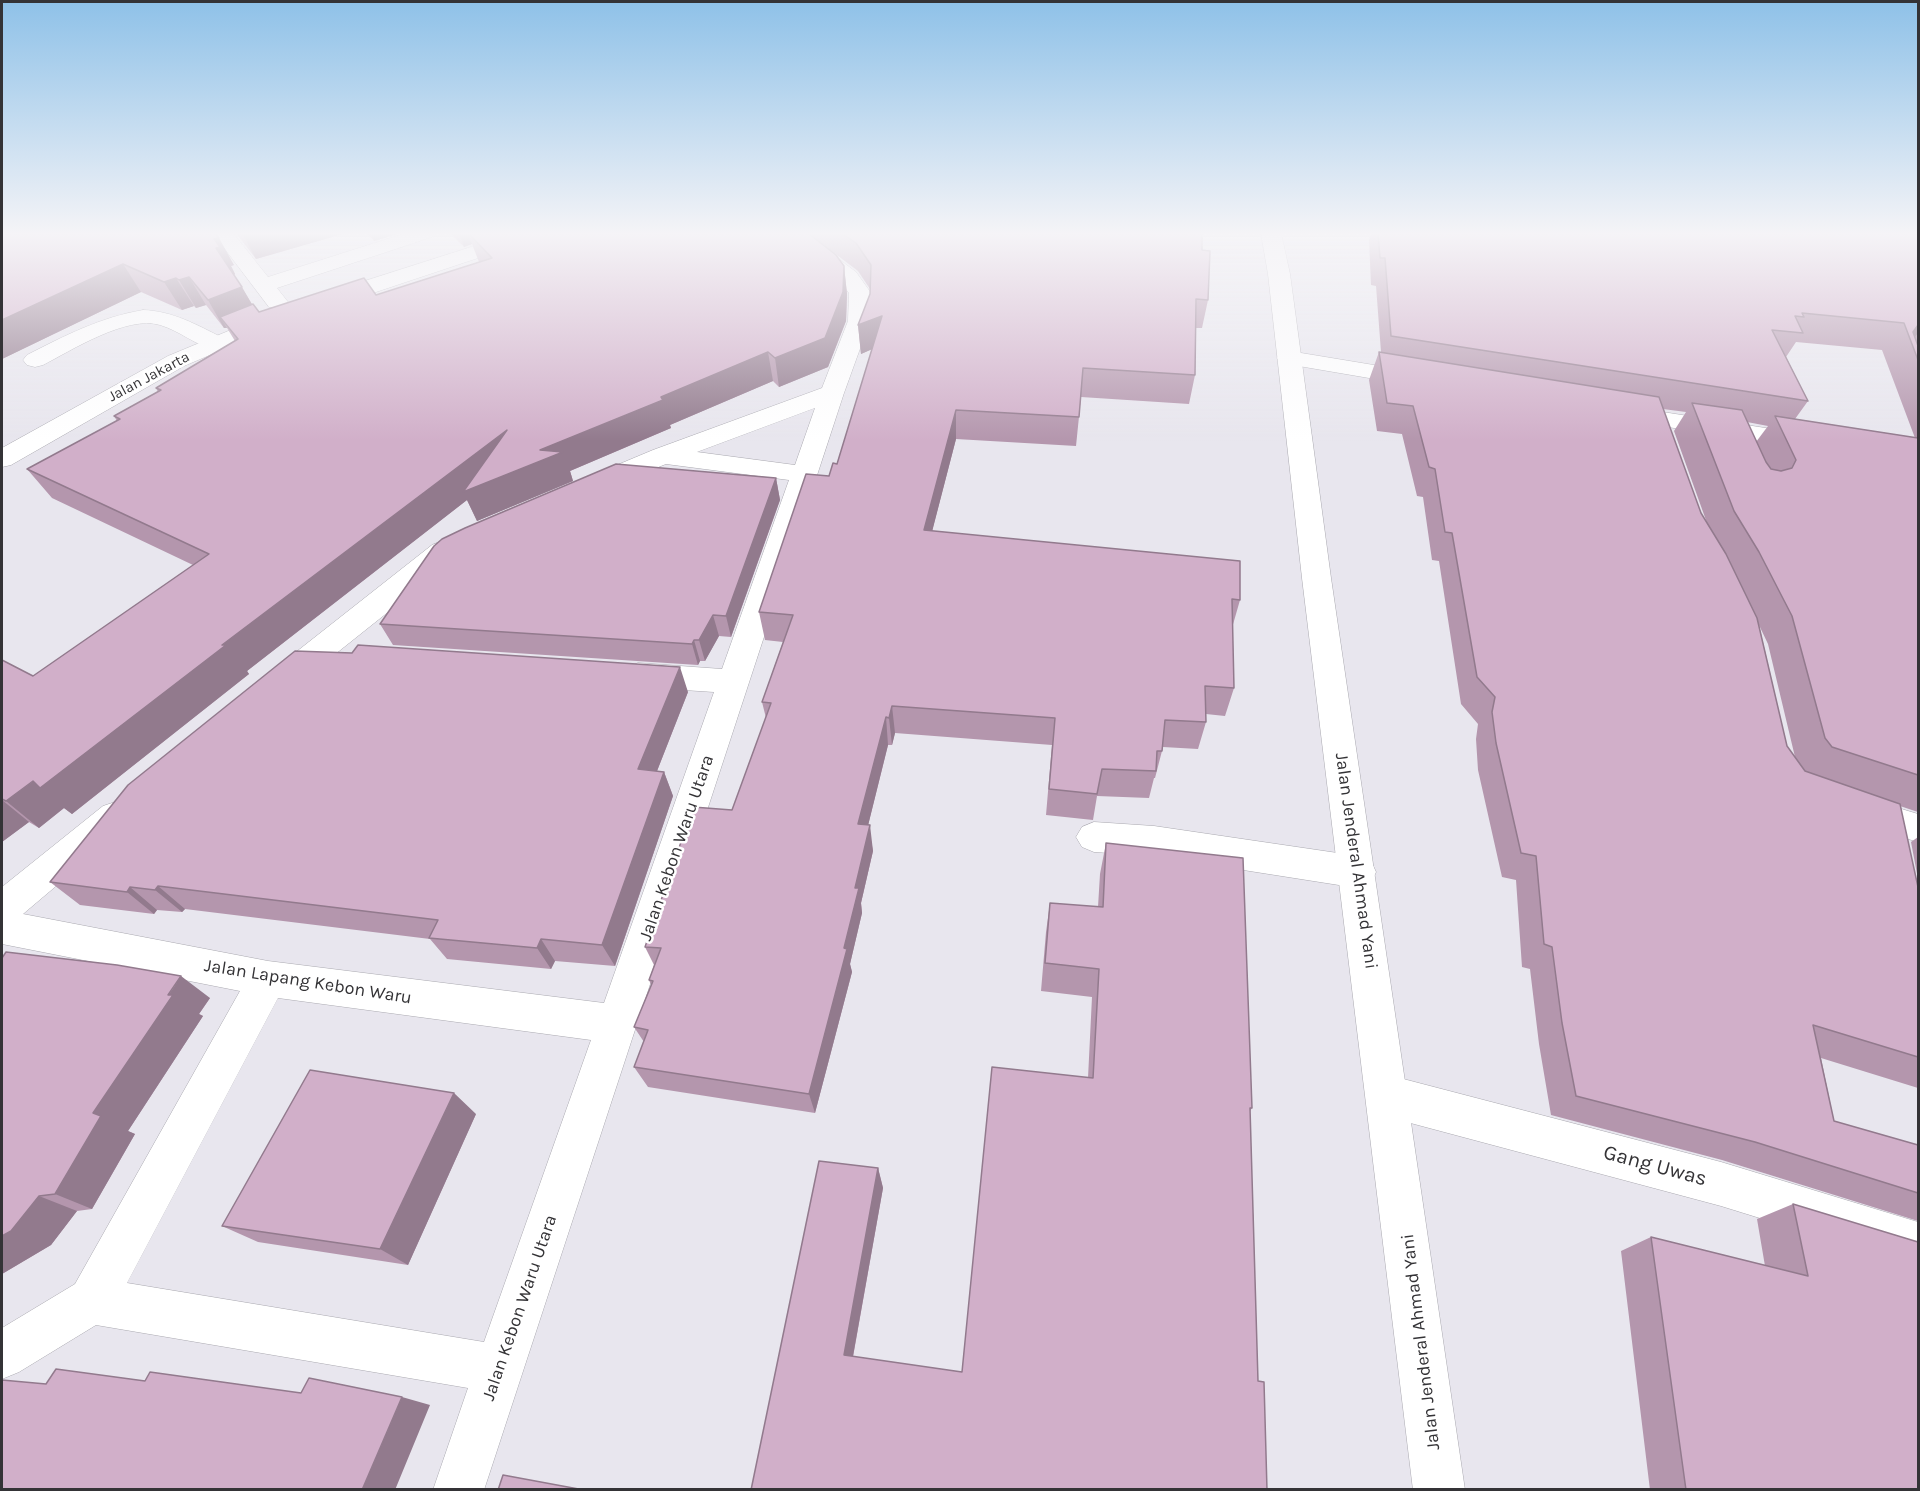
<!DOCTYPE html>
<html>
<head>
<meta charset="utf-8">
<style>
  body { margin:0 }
  #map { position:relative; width:1920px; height:1491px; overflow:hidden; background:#e8e6ee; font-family:Karla,sans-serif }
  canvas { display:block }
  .frame { position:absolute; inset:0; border:3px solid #343336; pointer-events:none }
</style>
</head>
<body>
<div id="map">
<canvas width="1920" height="1491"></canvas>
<div class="frame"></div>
</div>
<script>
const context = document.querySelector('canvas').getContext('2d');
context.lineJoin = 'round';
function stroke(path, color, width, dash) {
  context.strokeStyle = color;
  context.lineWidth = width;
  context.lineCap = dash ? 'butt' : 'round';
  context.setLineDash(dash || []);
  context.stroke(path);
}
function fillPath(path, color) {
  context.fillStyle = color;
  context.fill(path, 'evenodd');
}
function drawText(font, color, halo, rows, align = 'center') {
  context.font = font + ' Karla,sans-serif';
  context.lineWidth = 5;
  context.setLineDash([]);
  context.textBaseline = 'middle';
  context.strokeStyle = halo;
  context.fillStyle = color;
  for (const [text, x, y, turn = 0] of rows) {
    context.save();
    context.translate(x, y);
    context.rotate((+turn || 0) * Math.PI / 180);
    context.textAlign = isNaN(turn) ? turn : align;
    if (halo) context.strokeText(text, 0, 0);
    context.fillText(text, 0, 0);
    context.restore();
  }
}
const minor = new Path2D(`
  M213,233H233L268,277L406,233H435L432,237L277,288L288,302L285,307L277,309L269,307Z
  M782,233H804L856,272L871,293L870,321L844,393L484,1490H433L468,1388L96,1325L19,1372L2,1379V1328L75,1284L240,991L2,944V887L103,806L115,802L127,806L132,816L127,826L23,914L268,961L604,1003L714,692L638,687L627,683L622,675L627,667L638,663L722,669L789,480L666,464L595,492L586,490L582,484L586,478L653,450L822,388L848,321L849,293L840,281ZM815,408L795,465L697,452ZM278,998L591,1040L484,1342L127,1283Z
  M143,310C173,311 197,325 223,338L227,343L223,348L215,350C195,345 180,331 160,325C127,315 72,350 43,365L35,367L27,365L23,360L27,355C64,336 101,317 143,310Z
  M1289,351L1416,372L1424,374L1428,379L1424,384L1416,386L1281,363L1277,358L1281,353Z
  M1624,406L1804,434L1813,437L1817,442L1813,447L1804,450L1615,418L1612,413L1615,408Z
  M452,537L462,539L466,546L462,553L294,687L283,691L272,687L267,679L272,671L432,545Z
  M1862,797L1918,814V842L1850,821L1845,811L1850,801Z
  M1094,822L1154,826L1358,856L1371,861L1376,872L1371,883L1358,888L1154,856L1094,852L1082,847L1076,837L1082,827Z
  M1388,1075L1721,1162L1918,1222V1267L1721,1206L1388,1117L1373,1111L1367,1096L1373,1081Z`);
const major = new Path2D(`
  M515,233H544L541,237L334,306L326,308L318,306L315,301L318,296Z
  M1261,233H1281L1290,274L1331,578L1465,1490H1413L1302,578L1268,274Z
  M272,313L280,315L283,320L280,325L184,366L11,465L2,467V448L168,356Z`);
stroke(minor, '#aaa9b0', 1);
stroke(major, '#aaa9b0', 1);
fillPath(minor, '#fff');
fillPath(major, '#fff');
fillPath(new Path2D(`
  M2,233L234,265L231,266L235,274L234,275L252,304L259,312L376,295L479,262L472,244L464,247L450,233H1202V250L1208,300L1202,328H1195V375L1189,404L1081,397L1076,446L956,439L932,531L1240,600L1232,628L1234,688L1225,716L1206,714V722L1198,749L1163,747L1155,778H1154L1149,798L1097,796L1093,820L1046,815L1052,745L895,733L892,745H888L868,825L873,851L861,903L862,913L850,964L852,972L815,1113L648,1087L634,1067L644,1042L634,1027L651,985L649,980L654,965L645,947L732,810L766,718L762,702L783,642L765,640L759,612L829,476L837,464L872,349L861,354L858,325L870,294V289L858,271L821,243L844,266L847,294L846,321L828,367L779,387L773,381L670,425L671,428L570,471L573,481L477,521L467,500L247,671L249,674L72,814L64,808L39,828L29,822L2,842V660L33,676L193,565L52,498L27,469L117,421L114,416L158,392L156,388L235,341L227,328H224L206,305L196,308L194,306L182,310L141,292L2,359Z
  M236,233H346L256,259Z
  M367,233H400L374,241Z
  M1371,233H1918V812L1900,806L1918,887V1088L1821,1058L1834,1121L1918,1145V1221L1722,1160L1551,1115L1539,1044L1530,969L1522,967L1516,880L1502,877L1478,770L1476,739L1478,724L1461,704L1439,561L1432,560L1423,497L1417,496L1402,434L1377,431L1369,380L1379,352H1381L1376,286L1371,285L1369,240ZM1796,342L1882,350L1915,438L1795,419L1808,401L1786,357ZM1663,409L1686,412L1674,431L1707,523L1701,513ZM1747,422L1768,426L1756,442ZM1759,625L1768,644L1795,757L1787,746Z
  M776,478L780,500L731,637L719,636L705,661H700L698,665L393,645L380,624Z
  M688,692L657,771L664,772L673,796L615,966L555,961L551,969L447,959L430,939L185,909L182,912L157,910L154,914L80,905L50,882Z
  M1918,837V879L1911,842Z
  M1106,843L1252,1108L1250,1111L1258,1381L751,1490L878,1168L883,1188L853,1357L962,1372L1088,1078L1092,997L1041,991L1046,932L1050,903L1098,907L1100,874Z
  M2,958L210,998L199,1014L203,1016L128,1131L135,1134L92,1209L77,1211L51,1245L2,1274Z
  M476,1114L408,1265L258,1242L222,1226Z
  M1793,1204L1918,1490H1650L1621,1251L1651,1237L1765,1266L1757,1219Z`), '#b496ad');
fillPath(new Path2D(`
  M242,233H346L256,259Z
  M371,233H400L374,241Z
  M459,233H509H468L472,244L464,247Z
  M219,238L234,265L231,266L235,274L232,276L216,248L214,239Z
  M123,264L141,292L2,359V320Z
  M844,266L847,294L846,321L828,367L779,387L775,358Z
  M189,277L206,305L196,308L179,280Z
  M176,278L194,306L182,310L164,282Z
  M242,287L258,315L220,317L227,328H224L208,300Z
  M882,316L884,344L861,354L858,325Z
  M1918,325V333L1911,342L1909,337Z
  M768,352L773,381L670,425L671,428L570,471L573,481L477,521L467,500L247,671L249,674L72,814L64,808L39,828L6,801L222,645L507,430L540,450L661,397Z
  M956,410V439L925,559L924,530Z
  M776,478L780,500L731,637L726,616Z
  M713,615L719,636L705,661L699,640Z
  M694,640L700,661L698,665L692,644Z
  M680,667L688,692L648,794L638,769Z
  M892,706L895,733L892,745L889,718Z
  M886,717L888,745L862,850L858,824Z
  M664,772L673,796L615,966L602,945Z
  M2,800L29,822L2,842Z
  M870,825L873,851L861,903L862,913L850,964L852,972L815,1113L809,1094L844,948L855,888Z
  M158,886L185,909L182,912L155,890Z
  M130,887L157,910L154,914L127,892Z
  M541,939L555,961L551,969L537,948Z
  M181,976L210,998L199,1014L203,1016L128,1131L135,1134L92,1209L55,1194L93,1113Z
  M454,1093L476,1114L408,1265L380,1249Z
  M878,1168L883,1188L851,1367L844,1355Z
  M39,1196L77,1211L51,1245L2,1274V1236Z
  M402,1397L430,1405L395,1490H362Z`), '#927a8d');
const building = new Path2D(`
  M2,233H215L219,238L214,239L220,247L216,248L242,287L208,300L189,277L179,280L176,278L164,282L123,264L2,320Z
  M468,233H808L836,255L844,266L843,292L825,338L775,358L768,352L661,397L663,400L540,450L563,452L463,492L507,430L222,645H226L40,788L33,781L6,801L2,799V660L33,676L209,554L27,469L120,419L114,416L161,390L156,388L238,339L220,317L253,304L259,312L364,278L376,295L492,258Z
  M841,233H1202V250L1210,251L1208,300L1196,299L1195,375L1083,368L1079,417L956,410L924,530L1240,561V600L1232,599L1234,688L1205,686L1206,722L1165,720L1162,751H1157L1156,771L1102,769L1097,794L1049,789L1055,718L892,706L889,718L886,717L858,824L870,825L855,888H859L844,948L847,949L809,1094L634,1067L648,1030L634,1027L653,981L649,980L661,948L645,947L693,807L732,810L771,703L762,702L793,615L759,612L806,474L829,476L833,463L837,464L882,316L858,325L870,294L871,265L856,243Z
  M1378,233H1908L1918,234V325L1913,332L1918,346V360L1904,323L1802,313L1804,317L1795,316L1803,333L1772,330L1808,401L1391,336L1385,258H1380Z
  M1379,352L1659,397L1701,513L1726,554L1757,618L1787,746L1805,771L1900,804L1918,887V1057L1813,1025L1834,1121L1918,1145V1193L1755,1142L1576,1096L1562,1023L1552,947L1544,944L1536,856L1521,853L1496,743L1492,712L1495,697L1477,677L1452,533L1445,532L1435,469L1429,467L1413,406L1387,403Z
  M1692,403L1742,410L1766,462L1771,469L1781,471L1792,468L1796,460L1775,416L1918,438V775L1832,747L1825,738L1792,616L1759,552L1734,511Z
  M616,464L776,478L726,616L713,615L699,640H694L692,644L380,624L434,546L442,539L465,528Z
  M358,645L680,667L638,769L664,772L602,945L541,939L537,948L429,938L438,920L158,886L155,890L130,887L127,892L50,882L128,785L295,651L352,653Z
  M1106,843L1243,858L1252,1108H1250L1258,1381L1264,1382L1267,1490H751L819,1161L878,1168L844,1355L962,1372L992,1067L1093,1078L1099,969L1045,963L1050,903L1103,907Z
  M6,952L117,965L181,976L168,995H173L93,1113L101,1116L55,1194L39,1196L11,1231L2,1236V958Z
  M310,1070L454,1093L380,1249L222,1226Z
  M1793,1204L1918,1242V1490H1686L1651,1237L1808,1276Z
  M56,1369L145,1381L150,1372L301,1393L309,1378L402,1397L362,1490H2V1380L46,1384Z
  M503,1475L584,1490H498Z`);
fillPath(building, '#d1afc9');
stroke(building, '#927a8d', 1.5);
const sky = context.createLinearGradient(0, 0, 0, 441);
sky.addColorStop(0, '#8ec1e8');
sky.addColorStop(0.53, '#f5f4f7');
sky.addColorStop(1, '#f5f4f700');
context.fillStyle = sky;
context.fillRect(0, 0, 1920, 441);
drawText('15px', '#343336', '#fff', [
  ["Jalan Jakarta",149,377,-28]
]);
drawText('18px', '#343336', '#fff', [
  ["Jalan Kebon Waru Utara",677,848,-71],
  ["Jalan Jenderal Ahmad Yani",1356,861,82],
  ["Jalan Lapang Kebon Waru",308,982,9],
  ["Jalan Kebon Waru Utara",520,1308,-71],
  ["Jalan Jenderal Ahmad Yani",1421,1342,-97]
]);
drawText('21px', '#343336', '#fff', [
  ["Gang Uwas",1655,1166,15]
]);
</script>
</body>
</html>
